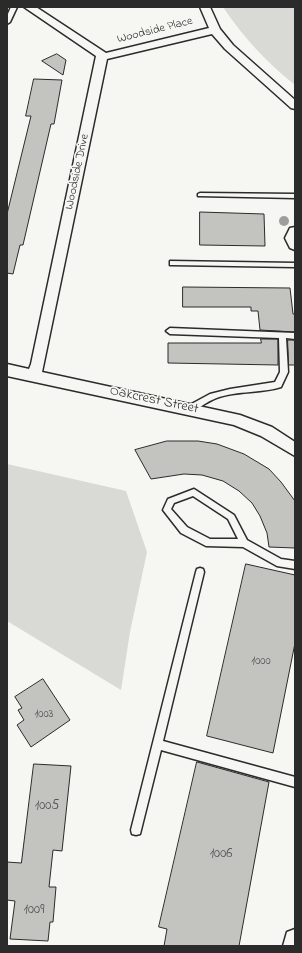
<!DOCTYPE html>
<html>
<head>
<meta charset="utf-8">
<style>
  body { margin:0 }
  #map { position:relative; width:302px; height:953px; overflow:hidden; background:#f6f6f2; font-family:"Indie Flower",sans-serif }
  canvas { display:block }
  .frame { position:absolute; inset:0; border:8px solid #2b2b2b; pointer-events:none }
</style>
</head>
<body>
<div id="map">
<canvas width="302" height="953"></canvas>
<div class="frame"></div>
</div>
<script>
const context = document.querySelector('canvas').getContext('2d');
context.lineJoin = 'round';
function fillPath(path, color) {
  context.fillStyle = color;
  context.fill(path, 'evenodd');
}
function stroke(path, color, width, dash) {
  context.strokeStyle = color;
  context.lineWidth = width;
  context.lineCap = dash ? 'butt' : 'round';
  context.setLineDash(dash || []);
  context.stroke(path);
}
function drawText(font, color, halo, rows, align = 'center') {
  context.font = font + ' "Indie Flower",sans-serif';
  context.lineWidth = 3.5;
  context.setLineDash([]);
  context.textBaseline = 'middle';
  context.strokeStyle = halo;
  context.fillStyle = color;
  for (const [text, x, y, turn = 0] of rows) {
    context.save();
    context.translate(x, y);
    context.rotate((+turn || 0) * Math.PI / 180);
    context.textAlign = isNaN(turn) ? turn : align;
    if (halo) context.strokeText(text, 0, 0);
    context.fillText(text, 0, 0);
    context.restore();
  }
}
fillPath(new Path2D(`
  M223,7H295V85C267,63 243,37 223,7Z
  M7,464L126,491L147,552L130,632L121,690L7,621Z`), '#d9d9d5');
const building = new Path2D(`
  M57,54L66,60L63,75L42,61Z
  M34,79L62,80L54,124H51L23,245H20L13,274L7,273V214L31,116H26Z
  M200,212L264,214L265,246L200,245Z
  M183,287L290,288L293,314H295V332L260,330L258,311H251V307H183Z
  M261,339H278V365L168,363V343H261Z
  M288,340H295V365H289Z
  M167,441H198L217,444L244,454L269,469L281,482L295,501V548L269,547L267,533L260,516L252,503L239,491L223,481L202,475L184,474L151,479L135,450Z
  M246,564L295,575V643L273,753L207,736Z
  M43,679L70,720L31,747L17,725L24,720L18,710L22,708L15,697Z
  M197,762L269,782L239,946H164L167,929L159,927Z
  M34,764L71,766L62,851L53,850L49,887H56L53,922H50L48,941L10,939L15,901L7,900V862L21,863Z`);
fillPath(building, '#c3c3c0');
stroke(building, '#2b2b2b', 1);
const service = new Path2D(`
  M11,7H17L10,22L7,24V16Z
  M200,193L295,194V198L198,196V194Z
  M170,261L295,263V267L172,265H170Z
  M170,328L295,333V339L286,338L288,372L281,387C259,394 233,390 212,400C204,403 195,413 186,411L185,409L186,407L210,394L230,389L275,382L280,372L279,338L170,334L166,331Z
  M194,489L234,515L247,540L281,559L295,561V569L277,566L243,547L206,546L181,533L163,510L168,499ZM193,496L228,519L238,539H210L187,527L171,509L174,503Z
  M200,568L203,569L204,572L163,741L295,777V787L161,750L140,834L136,835L132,834L131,830L196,572L197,569Z`);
const minor = new Path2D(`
  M24,7H36L106,53L209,28L200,7H210L220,29L233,45L295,100V109L291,108L225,49L212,34L107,59L42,372L240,415L272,427L295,442V456L261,436L234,425L7,376V364L29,369L31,364L96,56Z
  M295,227V250L290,248L285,238L290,228Z
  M295,929V946H283L287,932Z`);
stroke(service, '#2b2b2b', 3);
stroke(minor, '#2b2b2b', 3);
fillPath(service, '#f6f6f2');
fillPath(minor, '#f6f6f2');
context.fillStyle = '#9e9e9c';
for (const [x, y] of [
  [284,221]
]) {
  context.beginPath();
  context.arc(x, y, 5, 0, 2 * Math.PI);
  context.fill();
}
drawText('12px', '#2b2b2b', '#f6f6f2', [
  ["Woodside Place",155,31,-14],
  ["Woodside Drive",78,172,-78]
]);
drawText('12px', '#515150', null, [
  ["1000",261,662],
  ["1003",44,715]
]);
drawText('14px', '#2b2b2b', '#f6f6f2', [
  ["Oakcrest Street",154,401,12]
]);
drawText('14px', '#515150', null, [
  ["1005",47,807],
  ["1006",221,855],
  ["1009",34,911]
]);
</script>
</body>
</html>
